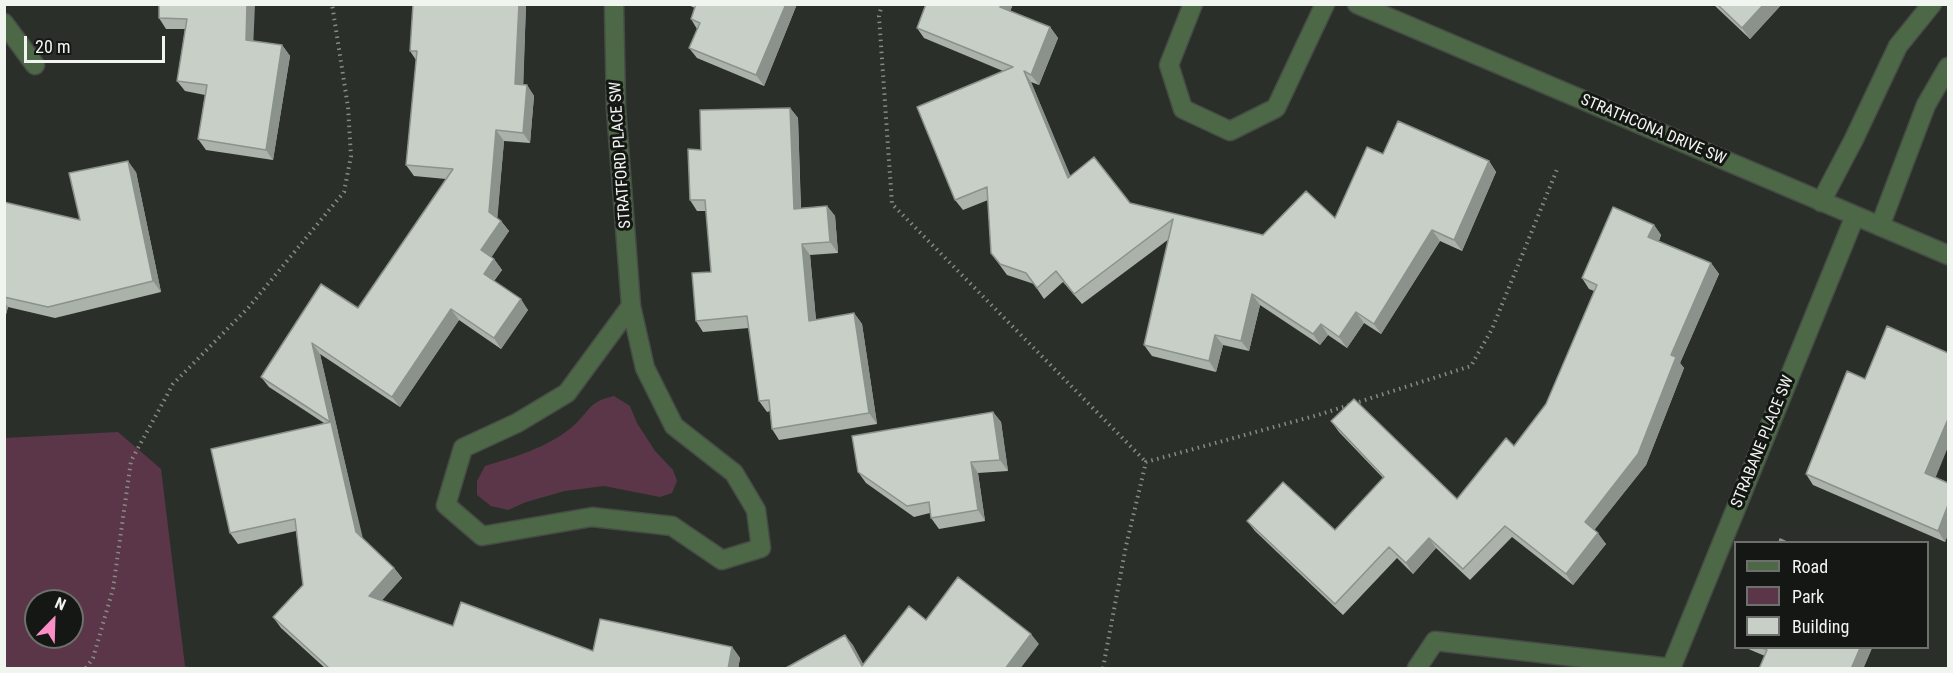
<!DOCTYPE html>
<html>
<head>
<meta charset="utf-8">
<style>
  body { margin:0 }
  #map { position:relative; width:1953px; height:673px; overflow:hidden; background:#2a3029; font-family:"Roboto Condensed",sans-serif }
  canvas { display:block }
  .frame { position:absolute; inset:0; border:6px solid #f1f5f0; pointer-events:none }
  .legend { position:absolute; left:1734px; top:541px; width:195px; height:108px; box-sizing:border-box; background:#151714; border:2px solid #6d706c; margin:0; padding:8px 10px; list-style:none; font-size:18px; color:#f1f5f0 }
  .legend li { display:flex; align-items:center; gap:12px; height:30px }
  .legend b { width:30px; border:2px solid #6d706c }
  .north { position:absolute; left:24px; top:589px; width:60px; height:60px; box-sizing:border-box; background:#151714; border:2px solid #6d706c; border-radius:50%; rotate:23deg; font-size:16px; font-weight:700; line-height:24px; text-align:center; color:#f1f5f0 }
  .north::after { content:''; display:block; margin:auto; width:21px; height:27px; background:#fb8fc5; clip-path:polygon(50% 0,100% 100%,50% 72%,0 100%) }
  .scale { position:absolute; left:24px; top:36px; width:141px; height:27px; box-sizing:border-box; border:3px solid #f1f5f0; border-top:0; padding-left:8px; font-size:18px; line-height:21px; white-space:nowrap; color:#f1f5f0; -webkit-text-stroke:4px #151714; paint-order:stroke }
</style>
</head>
<body>
<div id="map">
<canvas width="1953" height="673"></canvas>
<div class="frame"></div>
<ul class="legend">
<li><b style="height:8px;background:#4c6846"></b>Road</li>
<li><b style="height:16px;background:#5b3648"></b>Park</li>
<li><b style="height:16px;background:#c7cfc6"></b>Building</li>
</ul>
<div class="north">N</div>
<div class="scale">20 m</div>
</div>
<script>
const context = document.querySelector('canvas').getContext('2d');
context.lineJoin = 'round';
function fillPath(path, color) {
  context.fillStyle = color;
  context.fill(path, 'evenodd');
}
function stroke(path, color, width, dash) {
  context.strokeStyle = color;
  context.lineWidth = width;
  context.lineCap = dash ? 'butt' : 'round';
  context.setLineDash(dash || []);
  context.stroke(path);
}
function drawText(font, color, halo, rows, align = 'center') {
  context.font = font + ' "Roboto Condensed",sans-serif';
  context.lineWidth = 6;
  context.setLineDash([]);
  context.textBaseline = 'middle';
  context.strokeStyle = halo;
  context.fillStyle = color;
  for (const [text, x, y, turn = 0] of rows) {
    context.save();
    context.translate(x, y);
    context.rotate((+turn || 0) * Math.PI / 180);
    context.textAlign = isNaN(turn) ? turn : align;
    if (halo) context.strokeText(text, 0, 0);
    context.fillText(text, 0, 0);
    context.restore();
  }
}
fillPath(new Path2D(`
  M614,396L630,406L637,423L655,451L673,470L677,481L672,493L660,497L604,486L565,491L526,502L508,510L491,506L477,495V481L485,466C515,457 546,448 571,428C590,412 587,402 614,396Z
  M118,432L161,469L185,666L190,668H5V438ZM36,601H72V637H36Z`), '#5b3648');
const service = new Path2D(`
  M1821,202L1854,139L1898,46L1932,4
  M1880,226L1926,105L1948,67`);
const minor = new Path2D(`
  M614,4L616,108L631,306L645,368L674,426L734,473L756,510L761,548L722,560L672,526L592,517L482,536L446,505L463,448L517,423L567,393L631,306
  M1193,4L1169,65L1183,109L1230,131L1276,108L1325,4
  M4,23L35,65
  M1417,668L1435,641L1671,668
  M1671,668L1855,216`);
const tertiary = new Path2D(`
  M1357,4L1948,255`);
stroke(service, '#464c45', 21);
stroke(minor, '#464c45', 21);
stroke(tertiary, '#464c45', 21);
stroke(new Path2D(`
  M882,4L879,16L892,204L1146,462
  M86,668L93,658L113,589L131,461L173,384L249,307L344,192L351,156L348,107L332,4
  M1103,668L1126,546L1146,462L1318,415L1471,366L1492,329L1558,167`), '#868b85', 4, [1.5, 4.5]);
stroke(service, '#4c6846', 18);
stroke(minor, '#4c6846', 18);
stroke(tertiary, '#4c6846', 18);
fillPath(new Path2D(`
  M159,4L254,41L282,45L290,56L273,160L206,150L198,139L205,95L185,91L177,81L185,29H166L159,18Z
  M526,4L523,85H527L534,96L530,143L504,141L497,218L501,221L509,231L491,257L494,259L502,270L494,281L528,310L501,349L459,320L400,407L320,354L362,538L394,568L402,578L382,600L453,626L593,651L732,647L740,658L738,669H326L281,628L273,617L303,585L296,531L238,544L230,533L324,423L269,387L261,377L358,308L446,179L414,176L406,165L416,60L410,51Z
  M686,4H797L764,86L697,58L689,48L697,29L691,19L695,8Z
  M1013,4L1010,11L1050,27L1058,38L1039,85L1031,82L1070,176L1130,203L1263,235L1335,218L1383,154L1489,161L1496,172L1462,251L1440,241L1381,334L1364,323L1347,348L1328,335L1320,345L1260,305L1249,351L1223,345L1216,372L1152,356L1144,345L1169,239L1082,304L1063,282L1044,299L1034,284L1007,275L991,253L988,200L963,210L955,200L1003,71L924,38L917,28Z
  M1713,4H1782L1750,39Z
  M790,108L798,118L801,208L827,206L835,216L838,253L810,255L816,320L854,313L862,324L877,424L779,440L772,429L770,411L767,412L759,401L749,328L703,332L696,321L711,272L706,211H697L690,200L701,150Z
  M136,172L161,292L55,318L8,307L4,322V202L80,220Z
  M1654,225L1661,235L1659,241L1711,263L1719,274L1680,363L1684,368L1646,465L1594,530L1606,544L1573,585L1512,537L1470,580L1436,548L1413,574L1397,558L1343,615L1255,531L1247,521L1335,530L1383,478L1339,432L1331,421L1457,499L1514,446L1546,404L1594,291L1589,289L1582,278Z
  M993,412L1001,422L1008,471L978,473L985,521L939,529L931,518L930,513L914,517L866,483L858,472Z
  M1806,474L1935,477L1948,483V534L1945,542L1813,485Z
  M1746,648H1872L1863,669H1759L1765,656Z`), '#abb2aa');
fillPath(new Path2D(`
  M247,4H255L253,50L246,40Z
  M519,4H526L523,95L515,84Z
  M786,4H797L764,86L756,75Z
  M1001,4H1013L1008,17L1000,7Z
  M1764,4H1782L1750,39L1742,28Z
  M1050,27L1058,38L1039,85L1031,75Z
  M282,45L290,56L273,160L266,150Z
  M1024,71L1031,82L1076,189L1068,178Z
  M527,85L534,96L530,143L523,133Z
  M790,108L798,118L801,219L794,209Z
  M496,130L504,141L497,223L489,212Z
  M128,161L136,172L161,292L153,281Z
  M1489,161L1496,172L1462,251L1454,240Z
  M827,206L835,216L838,253L830,242Z
  M501,221L509,231L489,261L481,250Z
  M1654,225L1661,235L1656,248L1648,237Z
  M1432,230L1440,241L1381,334L1374,324Z
  M802,244L810,255L817,332L809,321Z
  M494,259L502,270L491,284L484,274Z
  M1711,263L1719,274L1680,363L1684,368L1646,465L1592,533L1585,522L1671,355Z
  M1252,294L1260,305L1249,351L1241,341Z
  M521,299L528,310L501,349L494,338Z
  M4,301L8,307L4,322Z
  M451,309L459,320L400,407L392,397Z
  M1356,312L1364,323L1347,348L1339,337Z
  M854,313L862,324L877,424L869,413Z
  M1321,324L1328,335L1320,345L1313,334Z
  M1215,335L1223,345L1216,372L1209,361Z
  M312,343L320,354L338,432L330,422Z
  M993,412L1001,422L1008,471L1000,460Z
  M1948,419V447L1933,484L1925,473Z
  M331,422L338,433L364,543L356,532Z
  M971,462L978,473L985,521L978,510Z
  M1948,505V534L1945,542L1938,531Z
  M1598,533L1606,544L1573,585L1566,574Z
  M1429,538L1436,548L1413,574L1406,563Z
  M394,568L402,578L377,606L369,596Z
  M1031,634L1039,644L1020,669H1005Z
  M845,635L853,645L866,669H864Z
  M732,647L740,658L738,669H728Z
  M1860,648H1872L1863,669H1851Z`), '#8b918b');
const building = new Path2D(`
  M159,4H247L246,40L282,45L266,150L198,139L207,85L177,81L187,19L159,18Z
  M413,4H519L515,84L527,85L523,133L496,130L489,212L501,221L481,250L494,259L484,274L521,299L494,338L451,309L392,397L312,343L330,422L261,377L321,284L358,308L453,169L406,165L417,51H410Z
  M696,4H786L756,75L689,48L700,23L691,19Z
  M926,4H1001L1000,7L1050,27L1031,75L1024,71L1068,178L1094,157L1130,203L1263,235L1306,191L1335,218L1367,147L1383,154L1398,121L1489,161L1454,240L1432,230L1374,324L1356,312L1339,337L1321,324L1313,334L1252,294L1241,341L1215,335L1209,361L1144,345L1173,219L1074,294L1056,271L1037,288L1026,273L1000,264L991,253L987,187L955,200L917,107L1013,67L917,28Z
  M1717,4H1764L1742,28Z
  M790,108L794,209L827,206L830,242L802,244L809,321L854,313L869,413L772,429L769,400L759,401L747,316L696,321L692,273L711,272L705,200H690L688,149L701,150L700,110Z
  M128,161L153,281L48,307L4,297V202L80,220L69,173Z
  M1613,207L1654,225L1648,237L1711,263L1671,355L1676,357L1638,454L1585,522L1598,533L1566,574L1505,526L1463,569L1429,538L1406,563L1389,547L1335,604L1247,521L1283,482L1335,530L1384,477L1331,421L1354,399L1457,499L1506,438L1514,446L1546,404L1597,285L1582,278Z
  M1887,326L1948,353V419L1925,473L1948,483V505L1938,531L1806,474L1847,371L1865,379Z
  M993,412L1000,460L971,462L978,510L931,518L929,502L907,506L858,472L852,436Z
  M331,422L356,532L394,568L369,596L453,626L461,602L593,651L600,619L732,647L728,669H330L273,617L303,585L295,519L230,533L211,449Z
  M1780,539L1789,543H1779Z
  M958,577L1031,634L1005,669H784L845,635L862,666L909,606L926,620Z
  M1762,648H1860L1851,669H1759L1767,650Z`);
fillPath(building, '#c7cfc6');
stroke(building, '#8b918b', 1.5);
drawText('16px', '#f1f5f0', '#151714', [
  ["STRATHCONA DRIVE SW",1653,130,23],
  ["STRATFORD PLACE SW",621,155,-94],
  ["STRABANE PLACE SW",1763,442,-68]
]);
</script>
</body>
</html>
